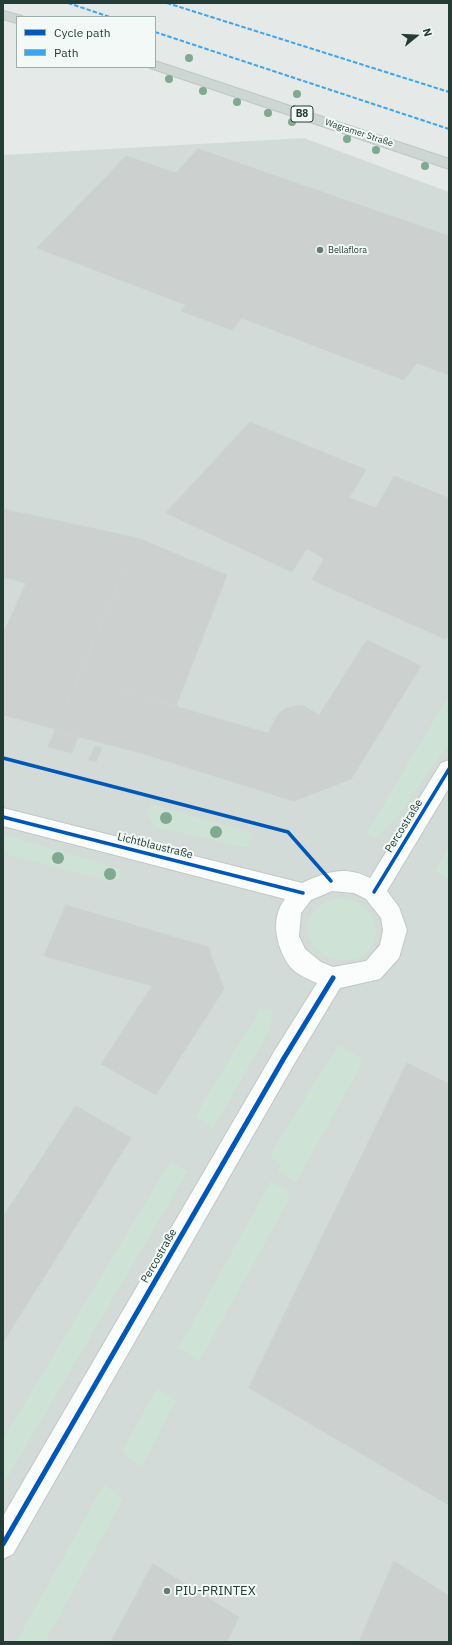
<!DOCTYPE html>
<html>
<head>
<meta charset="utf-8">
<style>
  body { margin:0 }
  #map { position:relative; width:452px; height:1645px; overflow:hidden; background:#e5eae8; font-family:"IBM Plex Sans",sans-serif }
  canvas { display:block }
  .frame { position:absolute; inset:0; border:4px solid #233d36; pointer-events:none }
  .legend { position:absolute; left:16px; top:16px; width:140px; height:52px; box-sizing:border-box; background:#f3f9f6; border:1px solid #a0aea9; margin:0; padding:5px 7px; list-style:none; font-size:12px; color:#233d36 }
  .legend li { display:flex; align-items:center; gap:8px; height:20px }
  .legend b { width:20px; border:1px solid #a0aea9 }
  .north { position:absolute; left:396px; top:16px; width:40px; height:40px; -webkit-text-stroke:3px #f3f9f6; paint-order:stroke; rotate:72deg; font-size:11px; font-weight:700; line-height:16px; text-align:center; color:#233d36 }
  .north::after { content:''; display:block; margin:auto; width:14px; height:18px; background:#233d36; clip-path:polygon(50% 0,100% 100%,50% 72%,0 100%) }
</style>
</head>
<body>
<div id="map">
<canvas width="452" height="1645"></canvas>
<div class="frame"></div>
<ul class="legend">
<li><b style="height:5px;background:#0057b8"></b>Cycle path</li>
<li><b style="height:5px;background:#3ea4eb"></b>Path</li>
</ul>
<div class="north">N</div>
</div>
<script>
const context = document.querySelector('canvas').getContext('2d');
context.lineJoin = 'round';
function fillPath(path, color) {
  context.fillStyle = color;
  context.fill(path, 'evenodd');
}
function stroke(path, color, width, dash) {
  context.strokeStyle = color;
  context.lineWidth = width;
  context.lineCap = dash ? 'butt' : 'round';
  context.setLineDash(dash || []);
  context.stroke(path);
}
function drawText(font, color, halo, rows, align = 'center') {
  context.font = font + ' "IBM Plex Sans",sans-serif';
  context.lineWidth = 4;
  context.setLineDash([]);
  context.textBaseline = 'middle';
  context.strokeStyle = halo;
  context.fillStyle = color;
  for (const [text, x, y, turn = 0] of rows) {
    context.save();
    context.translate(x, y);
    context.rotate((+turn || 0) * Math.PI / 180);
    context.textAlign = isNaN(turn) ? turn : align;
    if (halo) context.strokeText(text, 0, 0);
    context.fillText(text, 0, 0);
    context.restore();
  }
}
fillPath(new Path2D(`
  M304,138L449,192V1642H3V155Z`), '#d3dbd8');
fillPath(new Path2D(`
  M449,695V743L396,819L376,839L366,834Z
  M151,804L253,833L249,848L155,827L147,814Z
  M3,835L120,869L121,872L120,878L112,882L3,853Z
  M449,845V878L435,871Z
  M340,898C346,899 354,900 358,903C378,915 382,938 366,954C361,959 353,960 346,960C301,960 291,907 340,898Z
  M261,1008L273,1011L268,1033L213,1129L195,1116Z
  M338,1045L361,1058L362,1064L296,1182L277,1171L281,1165L272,1159L271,1153Z
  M170,1162L188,1171L3,1485V1439Z
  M271,1181L292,1194L199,1362L179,1348Z
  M157,1388L176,1400L142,1467L127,1457L122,1451Z
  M104,1484L123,1499L45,1642H16Z`), '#cee2d5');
const building = new Path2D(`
  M198,149L449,236V375L417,363L404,380L242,318L232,330L181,311L186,305L37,248L126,156L176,173Z
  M250,422L366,470L349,498L376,508L394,476L449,498V634L445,639L312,580L324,559L307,548L292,572L166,513Z
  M3,509L138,538L56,729L3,715V634L26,583L3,577Z
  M138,538L227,575L176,706L78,679Z
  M367,640L421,666L351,779L294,801L141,753L164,703L268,733L278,714L286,708L302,705L319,715Z
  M78,679L164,703L141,753L55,731Z
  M55,731L78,736L72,753L48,747Z
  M95,746L102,748L96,762L89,760Z
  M66,905L208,947L224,989L156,1095L101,1064L152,986L44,956Z
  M407,1063L449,1084V1505L249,1388Z
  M76,1106L131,1138L36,1290L3,1269V1217Z
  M3,1269L36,1290L3,1342Z
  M394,1561L449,1596V1642H359Z
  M153,1564L239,1617L227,1642H111Z`);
fillPath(building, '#ccd1cf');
stroke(building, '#cdd3d1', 1);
const minor = new Path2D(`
  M449,760V788L387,891L399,907L407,930L399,958L380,979L340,988L293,1066L13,1554L3,1559V1516L275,1050L317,983C307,979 294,973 288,964C276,945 270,918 285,899L3,826V808L302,883C326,872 345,865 370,878L441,763ZM332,891L354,893L366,899L381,918L383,930L380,945L366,961L333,967L321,962L305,949L299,936L301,913L311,900Z`);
const primary = new Path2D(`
  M3,11L22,16L23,17H17V23L3,19Z
  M155,61L449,159V169L150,68L155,67Z`);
stroke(minor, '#c2c7c5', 2);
stroke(primary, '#bdc6c3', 2);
fillPath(minor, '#fbfcfc');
fillPath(primary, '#ced6d4');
stroke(new Path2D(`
  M68,3L110,17
  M167,3L449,92
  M155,32L449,129`), '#3ea4eb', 2, [4.5, 2]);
stroke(new Path2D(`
  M3,758L288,832L331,881
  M3,817L303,893
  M374,892L449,769`), '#0057b8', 3.5);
stroke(new Path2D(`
  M3,1544L284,1058L333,978`), '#0057b8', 5);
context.fillStyle = '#81a891';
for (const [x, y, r] of [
  [189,58,4],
  [169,79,4],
  [203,91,4],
  [297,94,4],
  [237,102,4],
  [268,113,4],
  [292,122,4],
  [347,139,4],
  [376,150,4],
  [425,166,4],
  [166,818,6],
  [216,832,6],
  [58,858,6],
  [110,874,6]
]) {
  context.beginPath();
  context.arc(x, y, r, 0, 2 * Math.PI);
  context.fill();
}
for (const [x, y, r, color] of [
  [320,250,4,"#677a74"],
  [167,1591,4,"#677a74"]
]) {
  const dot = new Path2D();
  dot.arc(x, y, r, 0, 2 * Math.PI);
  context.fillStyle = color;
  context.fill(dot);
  stroke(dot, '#f3f9f6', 1.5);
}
drawText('9px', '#233d36', '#f3f9f6', [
  ["Wagramer Straße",359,133,18]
]);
drawText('9px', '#233d36', '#f3f9f6', [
  ["Bellaflora",328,250]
], 'left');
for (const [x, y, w] of [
  [302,114,22]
]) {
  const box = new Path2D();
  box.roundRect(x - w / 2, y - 8, w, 16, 3);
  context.fillStyle = '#f3f9f6';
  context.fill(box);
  stroke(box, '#233d36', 1);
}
drawText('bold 10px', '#233d36', null, [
  ["B8",302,114]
]);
drawText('11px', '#233d36', '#f3f9f6', [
  ["Percostraße",404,826,-58],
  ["Lichtblaustraße",155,846,14],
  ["Percostraße",159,1256,-60]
]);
drawText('13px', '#233d36', '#f3f9f6', [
  ["PIU-PRINTEX",175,1591]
], 'left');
</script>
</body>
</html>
